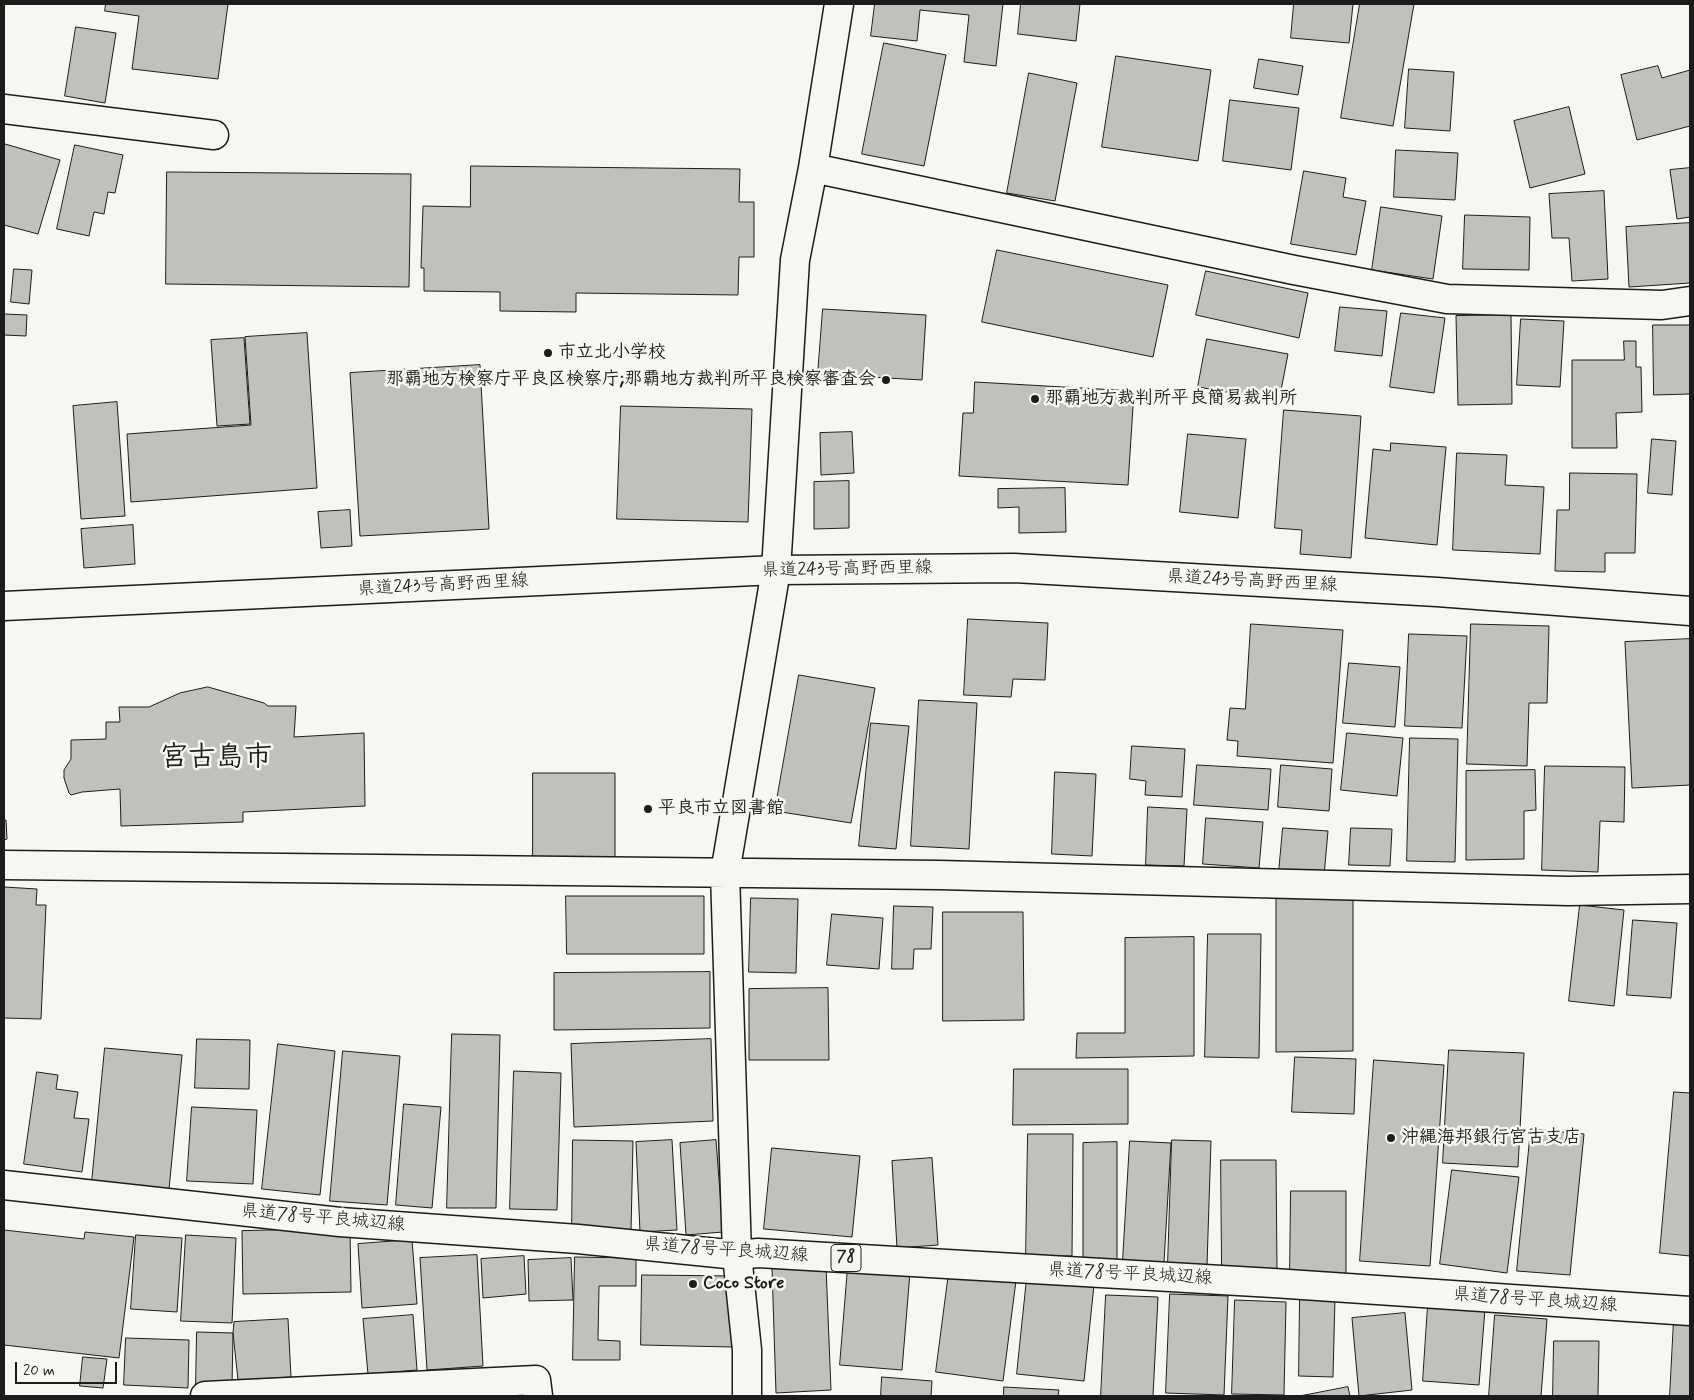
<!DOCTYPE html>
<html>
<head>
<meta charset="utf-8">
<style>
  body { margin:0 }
  #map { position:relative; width:1694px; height:1400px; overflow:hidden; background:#f6f6f2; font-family:Mynerve,sans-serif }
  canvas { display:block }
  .frame { position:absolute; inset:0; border:5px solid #1c1c1c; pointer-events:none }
  .scale { position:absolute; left:15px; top:1362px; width:102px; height:22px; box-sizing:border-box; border:2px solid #1c1c1c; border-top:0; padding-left:6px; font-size:15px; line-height:18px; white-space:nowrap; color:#1c1c1c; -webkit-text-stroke:4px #f6f6f2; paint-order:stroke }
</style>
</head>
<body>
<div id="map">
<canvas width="1694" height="1400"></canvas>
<div class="frame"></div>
<div class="scale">20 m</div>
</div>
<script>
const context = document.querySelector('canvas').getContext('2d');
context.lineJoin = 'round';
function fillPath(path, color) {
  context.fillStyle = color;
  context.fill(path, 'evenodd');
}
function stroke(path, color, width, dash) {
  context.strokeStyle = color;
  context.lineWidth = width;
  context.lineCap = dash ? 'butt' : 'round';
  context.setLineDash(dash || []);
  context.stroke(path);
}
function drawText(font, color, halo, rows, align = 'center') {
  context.font = font + ' Mynerve,"Klee One",sans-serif';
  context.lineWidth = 5;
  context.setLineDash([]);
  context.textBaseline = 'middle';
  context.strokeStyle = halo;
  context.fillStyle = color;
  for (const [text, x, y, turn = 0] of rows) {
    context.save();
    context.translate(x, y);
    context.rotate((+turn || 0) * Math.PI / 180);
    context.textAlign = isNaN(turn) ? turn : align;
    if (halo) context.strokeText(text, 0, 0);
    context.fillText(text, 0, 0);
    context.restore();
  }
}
const building = new Path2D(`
  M106,4H228L218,79L132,69L139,16L105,11Z
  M875,4H1003L996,66L964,62L969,15L920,10L917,41L871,36Z
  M1021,4H1080L1076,41L1018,34Z
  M1294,4H1353L1349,43L1291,38Z
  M1360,4H1414L1393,126L1341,118Z
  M76,27L116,33L105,103L65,96Z
  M884,43L946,55L924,166L862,154Z
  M1116,56L1211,70L1198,161L1102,147Z
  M1259,59L1303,66L1298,95L1254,88Z
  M1658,66L1662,78L1690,70V126L1637,140L1621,75Z
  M1409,69L1454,72L1450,131L1405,128Z
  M1029,73L1077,83L1055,201L1007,193Z
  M1230,100L1299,108L1291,170L1223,161Z
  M1569,107L1585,174L1530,188L1514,121Z
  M5,144L60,160L38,234L4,225V150Z
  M75,145L123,155L115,193L108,192L104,214L94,212L89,236L57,229Z
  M1396,150L1458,153L1455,200L1394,197Z
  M471,166L740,169L739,202H754V257H739L738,295L576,293V312L500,311V292L424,291V268H421L423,206L470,207Z
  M1690,168V217L1677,219L1670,170Z
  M1304,171L1346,178L1343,197L1366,201L1356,255L1291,244Z
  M167,172L411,174L409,287L166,284Z
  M1604,191L1608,279L1572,281L1569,238H1552L1549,194Z
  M1381,207L1442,216L1433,279L1372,270Z
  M1465,215L1530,217L1529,270L1463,269Z
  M1690,223V283L1629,287L1626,227Z
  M997,250L1168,285L1153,357L982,322Z
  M14,269L32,270L29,304L11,302Z
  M1206,271L1308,293L1299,338L1196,315Z
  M1340,307L1387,311L1382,356L1335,351Z
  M823,309L926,315L922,380L818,374Z
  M1401,313L1445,318L1434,393L1390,387Z
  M4,314L27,315L26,336L4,335Z
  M1511,315L1512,404L1458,405L1456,316Z
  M1521,319L1564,321L1560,387L1517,385Z
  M1653,325H1690V394L1654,395Z
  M307,333L317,488L131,502L127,434L251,425L245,337Z
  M244,338L250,424L217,426L211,340Z
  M1207,339L1288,354L1279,401L1198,387Z
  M1624,341H1636V367H1641L1642,412L1616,413L1617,448H1572V360H1624Z
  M480,365L489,529L360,536L350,373Z
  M975,382L1134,391L1128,485L959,476L963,413H973Z
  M117,402L125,516L81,519L73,406Z
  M621,406L752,409L748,522L617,519Z
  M1284,410L1361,416L1351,558L1300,554L1302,530L1275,528Z
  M852,432L854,473L821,475L820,433Z
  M1188,434L1246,439L1238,518L1180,512Z
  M1652,439L1676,441L1672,495L1648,493Z
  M1391,443L1446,447L1437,545L1365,538L1373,449L1390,451Z
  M1457,453L1507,455L1505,485L1544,487L1540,554L1453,550Z
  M1570,473L1637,474L1635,553H1605V572L1555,571L1557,510H1569Z
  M849,481V528L814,529V482Z
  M1065,488L1066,532L1019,533V507L998,508V489Z
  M350,510L352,546L321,548L318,512Z
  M133,525L135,564L84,568L81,529Z
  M968,619L1048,623L1045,680L1013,679L1011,697L964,695Z
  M1251,624L1343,630L1333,763L1237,756L1238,741L1227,740L1230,708L1245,709Z
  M1471,624L1549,626L1547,703H1529L1527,766L1467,764Z
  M1409,634L1467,636L1462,728L1405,726Z
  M1690,639V785L1632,788L1625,642Z
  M1349,663L1400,667L1395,727L1343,723Z
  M799,675L875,688L851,823L775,811Z
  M208,687L264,703L268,706H296L294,737L364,733L365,806L243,812V822L121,826L120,789L82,792L71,795L69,793L64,778V770L71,759V740L106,739V722H120L119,707H149L180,693Z
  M919,700L977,703L969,849L911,846Z
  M871,723L909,726L896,849L859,846Z
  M1347,733L1403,738L1397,796L1341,790Z
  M1410,738L1458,739L1455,862L1407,861Z
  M1132,746L1185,749L1182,797L1145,795L1146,781L1130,779Z
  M1197,765L1271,769L1268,810L1194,805Z
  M1281,765L1332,769L1329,811L1278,807Z
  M1545,766L1625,767L1624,822L1600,821L1598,872L1542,870Z
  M1535,770L1536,810L1524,811V859L1466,860V771Z
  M1055,772L1096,774L1092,856L1052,854Z
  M533,773H615V857H533Z
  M1148,807L1187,809L1184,866L1146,865Z
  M1206,818L1263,822L1259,868L1203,864Z
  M4,820H6L7,839L4,840Z
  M1283,828L1328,831L1324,876L1279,872Z
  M1351,828L1392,829L1390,866L1349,865Z
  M4,887L37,889L36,905H46L41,1019L4,1018Z
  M566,896H704V954H567Z
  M751,898L798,899L796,973L749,972Z
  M1353,898V1051L1276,1052V899Z
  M1580,905L1624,910L1614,1006L1569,1001Z
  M894,906L933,907L931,949H914L913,969H892Z
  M943,912H1023L1024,1020L943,1021Z
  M832,914L883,918L879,969L827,965Z
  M1633,920L1677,923L1671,998L1627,995Z
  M1208,934H1261L1259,1058L1205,1057Z
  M1194,937V1056L1076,1058L1077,1033H1125V938Z
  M710,972V1028L554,1030V973Z
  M828,988L829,1060H749V989Z
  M452,1034L500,1035L496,1208H447Z
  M197,1039L250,1040L249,1089L195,1088Z
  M711,1039L713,1121L574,1127L571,1044Z
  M278,1044L335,1051L320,1195L262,1189Z
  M105,1048L182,1055L169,1189L92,1182Z
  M1449,1050L1524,1053L1518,1167L1443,1163Z
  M343,1051L400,1056L387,1205L330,1201Z
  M1295,1057L1356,1059L1354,1114L1292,1112Z
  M1374,1060L1444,1065L1430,1266L1360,1261Z
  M1014,1069H1128V1124L1013,1125Z
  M514,1071L561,1073L557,1210L510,1209Z
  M37,1072L58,1075L56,1089L78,1092L74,1118L89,1119L82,1172L24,1164Z
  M1674,1092L1690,1093V1256L1660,1253Z
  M404,1104L441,1107L432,1208L396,1205Z
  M192,1107L257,1110L253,1184L187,1181Z
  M1531,1129L1584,1134L1570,1275L1517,1271Z
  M1028,1134H1073L1072,1256H1026Z
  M573,1140L633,1141L631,1231L572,1230Z
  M672,1140L677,1230L640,1232L636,1142Z
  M716,1140L723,1232L686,1235L680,1143Z
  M1172,1140L1211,1141L1207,1265L1168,1264Z
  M1130,1141L1171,1143L1164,1262L1123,1260Z
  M1117,1142V1261L1083,1262V1143Z
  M772,1148L860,1156L852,1237L764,1229Z
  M932,1158L938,1245L897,1248L892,1161Z
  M1221,1160H1276L1277,1269H1222Z
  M1452,1170L1519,1177L1507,1273L1440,1264Z
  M1291,1191H1346V1274H1290Z
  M350,1229L351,1292L243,1294L242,1231Z
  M4,1230L84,1239L85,1232L134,1237L119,1358L4,1345Z
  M136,1235L182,1238L177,1312L131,1309Z
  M186,1235L236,1238L232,1323L181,1321Z
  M412,1240L417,1304L362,1308L358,1244Z
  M477,1255L483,1366L427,1370L420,1258Z
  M524,1256L526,1294L483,1298L481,1259Z
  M575,1257L636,1258V1286H599L598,1340L620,1341V1360H573Z
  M571,1258L573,1300L529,1301L528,1260Z
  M826,1266L831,1390L776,1393L772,1268Z
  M848,1267L910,1272L902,1370L840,1365Z
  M949,1272L1016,1281L1003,1381L936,1372Z
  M642,1275L734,1276L732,1347L641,1345Z
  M1027,1278L1094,1285L1084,1381L1017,1374Z
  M1170,1294L1228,1296L1224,1395L1166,1393Z
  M1106,1295L1158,1297L1153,1396H1101Z
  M1300,1296L1335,1297L1333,1377L1299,1376Z
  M1235,1300L1286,1302L1284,1395L1232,1394Z
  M1428,1305L1485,1309L1479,1385L1423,1381Z
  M1405,1313L1412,1390L1359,1396L1352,1318Z
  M413,1315L417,1370L368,1374L363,1319Z
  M1495,1315L1547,1319L1541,1396H1489Z
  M288,1319L291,1377L238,1380L233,1333L234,1322Z
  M1674,1319L1690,1320V1396H1670Z
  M197,1332L233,1333L232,1387L196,1386Z
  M126,1338L189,1340L188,1388L124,1385Z
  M1554,1341H1599L1598,1396H1553Z
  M83,1357L107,1359L103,1388L80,1386Z
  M882,1377L932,1381L931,1396H881Z
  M1004,1387L1059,1390L1058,1396H1004Z
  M1348,1387L1350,1396H1300Z`);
fillPath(building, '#c0c0bd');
stroke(building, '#1c1c1c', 1);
const minor = new Path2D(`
  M4,109L214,135
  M813,168L1294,270L1447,299L1662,305L1690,301
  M4,865L939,875L1568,891L1690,889
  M205,1396L536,1380L538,1396
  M747,1396V1350L737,1255L725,873L776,570L795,260L813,168L839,4`);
const major = new Path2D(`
  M4,606L776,570L1014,568L1437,592L1690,611
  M4,1185L340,1222L578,1239L737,1255L758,1253L1273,1283L1690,1311`);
stroke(minor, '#1c1c1c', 31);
stroke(major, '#1c1c1c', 31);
stroke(minor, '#f6f6f2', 28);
stroke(major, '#f6f6f2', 28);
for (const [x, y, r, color] of [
  [548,353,5,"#1c1c1c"],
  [886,380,5,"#1c1c1c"],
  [1035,399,5,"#1c1c1c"],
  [648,809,5,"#1c1c1c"],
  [1391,1138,5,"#1c1c1c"],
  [693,1284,5,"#1c1c1c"]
]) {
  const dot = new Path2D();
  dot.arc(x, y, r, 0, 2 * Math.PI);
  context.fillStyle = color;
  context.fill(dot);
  stroke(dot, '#f6f6f2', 2);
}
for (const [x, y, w] of [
  [846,1258,30]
]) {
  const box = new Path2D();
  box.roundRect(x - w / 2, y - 13.5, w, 27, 4);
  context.fillStyle = '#f6f6f2';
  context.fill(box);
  stroke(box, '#1c1c1c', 1);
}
drawText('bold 16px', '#1c1c1c', null, [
  ["78",846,1258]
]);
drawText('bold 18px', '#1c1c1c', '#f6f6f2', [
  ["市立北小学校",558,353],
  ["那覇地方検察庁平良区検察庁;那覇地方裁判所平良検察審査会",876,380,"right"],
  ["那覇地方裁判所平良簡易裁判所",1045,399],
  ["平良市立図書館",658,809],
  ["沖縄海邦銀行宮古支店",1401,1138],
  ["Coco Store",703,1284]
], 'left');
drawText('18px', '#1c1c1c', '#f6f6f2', [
  ["県道243号高野西里線",847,570,-1],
  ["県道243号高野西里線",1252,582,3],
  ["県道243号高野西里線",443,586,-3],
  ["県道78号平良城辺線",323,1219,5],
  ["県道78号平良城辺線",726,1251,4],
  ["県道78号平良城辺線",1130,1275,3],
  ["県道78号平良城辺線",1535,1301,4]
]);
drawText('bold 28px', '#1c1c1c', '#f6f6f2', [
  ["宮古島市",216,759]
]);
</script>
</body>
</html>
